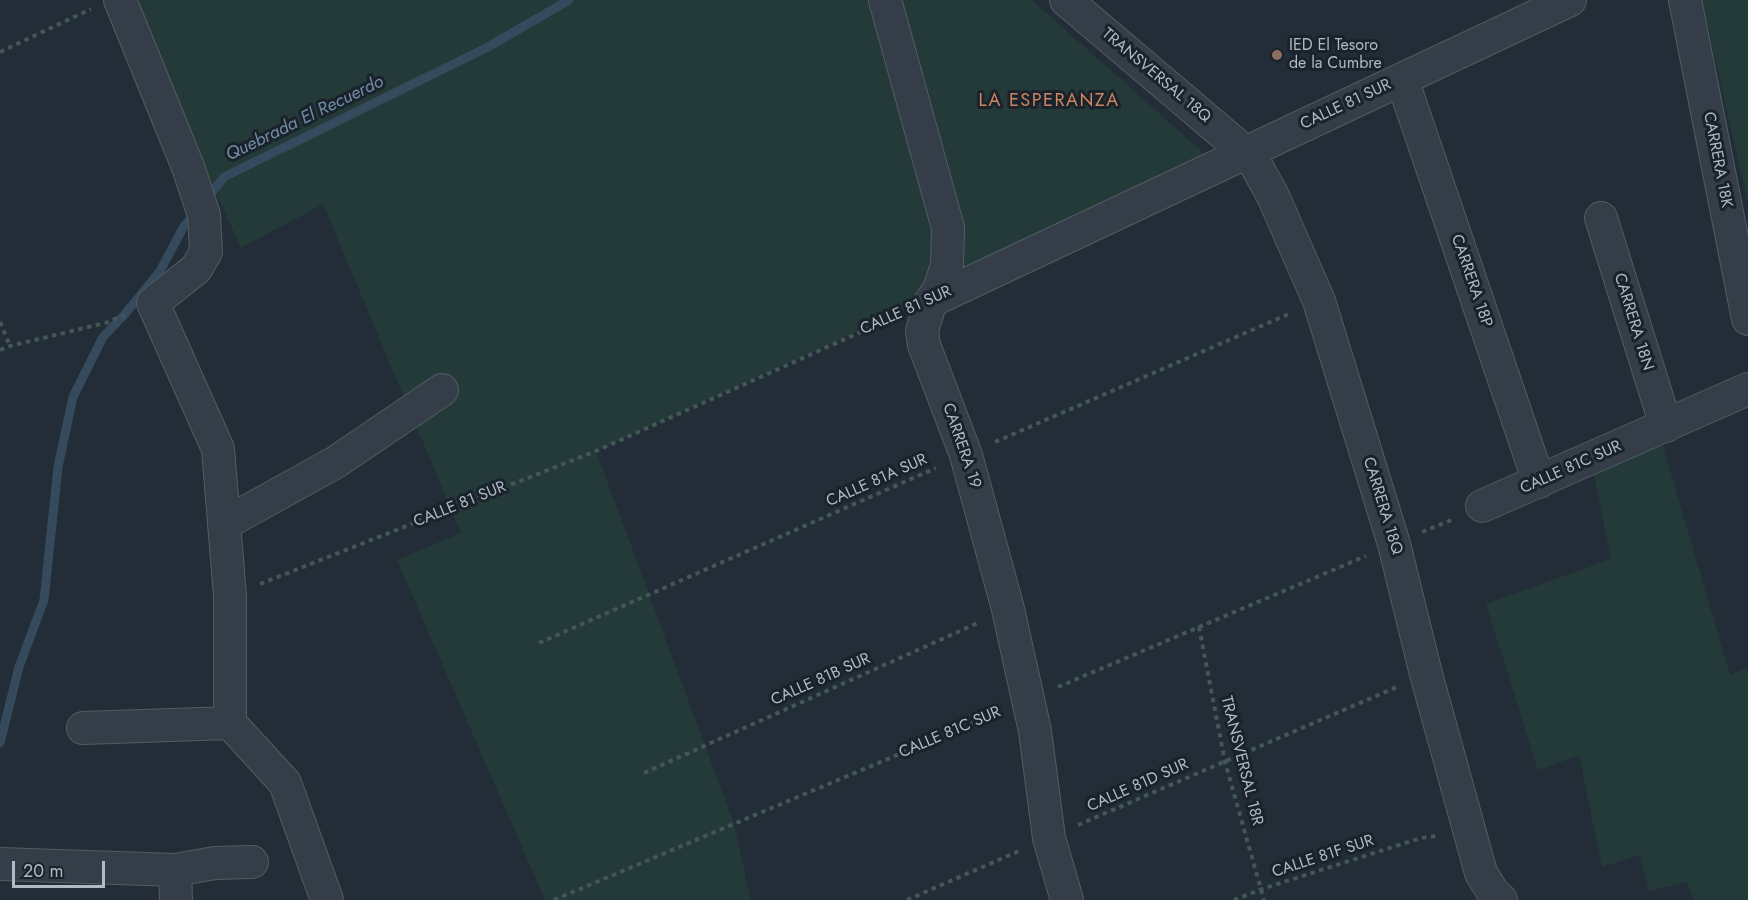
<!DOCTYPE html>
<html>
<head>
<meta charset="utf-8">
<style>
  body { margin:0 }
  #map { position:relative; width:1748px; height:900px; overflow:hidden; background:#222d37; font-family:Jost,sans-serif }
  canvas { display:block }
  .scale { position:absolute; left:12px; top:861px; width:93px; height:27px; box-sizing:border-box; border:3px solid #b0b9c4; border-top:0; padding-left:8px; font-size:18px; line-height:21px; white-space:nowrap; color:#b0b9c4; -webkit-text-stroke:4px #1a232c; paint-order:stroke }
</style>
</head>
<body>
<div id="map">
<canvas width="1748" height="900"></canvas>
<div class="scale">20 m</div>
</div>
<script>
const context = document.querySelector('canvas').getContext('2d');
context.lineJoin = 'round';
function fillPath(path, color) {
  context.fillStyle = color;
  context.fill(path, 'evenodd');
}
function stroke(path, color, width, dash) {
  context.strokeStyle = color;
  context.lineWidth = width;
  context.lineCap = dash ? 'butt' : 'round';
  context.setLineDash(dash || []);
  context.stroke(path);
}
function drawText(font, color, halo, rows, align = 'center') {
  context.font = font + ' Jost,sans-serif';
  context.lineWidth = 6;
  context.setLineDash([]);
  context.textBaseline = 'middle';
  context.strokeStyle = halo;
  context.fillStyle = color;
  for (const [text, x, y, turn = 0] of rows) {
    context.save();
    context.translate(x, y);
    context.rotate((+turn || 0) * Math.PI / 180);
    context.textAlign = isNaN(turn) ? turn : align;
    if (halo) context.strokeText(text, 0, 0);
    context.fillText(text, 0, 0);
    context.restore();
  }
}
fillPath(new Path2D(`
  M129,0H1032L1218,166L596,451L734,824L751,900H545L397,560L461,533L323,204L241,248Z
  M1702,0H1748V204Z
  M1662,443L1730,675L1748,667V900H1694L1687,882L1649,891L1640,855L1602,867L1579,755L1538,770L1486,604L1611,559L1594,474Z`), '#243a39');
stroke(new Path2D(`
  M205,201L224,177L488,47L569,0
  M0,743L19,667L44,600L58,467L73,397L103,337L125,314L160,271L184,226L195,214`), '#364a5e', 9);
const minor = new Path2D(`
  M120,0L188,167L204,215L206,252L196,269L153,303L218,449L230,596V723
  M885,0L948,228L947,265L939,290L931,301L922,331L924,345L966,455L1008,609L1035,731L1049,838L1067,900
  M1066,0L1252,158L1273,196L1319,301L1394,544L1426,674L1481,873L1494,894L1501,900
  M1685,0L1748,319
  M1402,79L1539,482
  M1601,218L1666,426
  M931,301L1570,0
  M1482,506L1748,389
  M224,524L336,462L442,390
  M83,728L230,723L285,783L327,900
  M0,864L175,870L215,863L252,862
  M175,870L176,900`);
stroke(minor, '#535c65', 34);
stroke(new Path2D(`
  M0,52L91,9
  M0,322L10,346
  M0,350L10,346L105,323L125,315
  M995,442L1291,313
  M1422,532L1454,519
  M260,584L596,451L892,318
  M1199,627L1225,762L1264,900
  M539,643L936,468
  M1058,687L1366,556
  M644,773L980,622
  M1078,825L1399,686
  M554,900L999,712
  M907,900L1019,851
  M1234,900L1262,889L1421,838L1436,836`), '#435757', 4, [4.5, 4.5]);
stroke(minor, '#353e48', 32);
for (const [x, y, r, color] of [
  [1277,55,6,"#8d6e63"]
]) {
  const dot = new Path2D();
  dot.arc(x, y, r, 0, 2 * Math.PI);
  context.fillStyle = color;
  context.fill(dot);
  stroke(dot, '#1a232c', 2);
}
drawText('16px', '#b0b9c4', '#1a232c', [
  ["IED El Tesoro",1289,46],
  ["de la Cumbre",1289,64]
], 'left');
drawText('16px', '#b0b9c4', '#1a232c', [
  ["TRANSVERSAL 18Q",1156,76,40],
  ["CALLE 81 SUR",1346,105,-25],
  ["CARRERA 18K",1717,160,79],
  ["CARRERA 18P",1471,281,71],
  ["CALLE 81 SUR",906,311,-24],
  ["CARRERA 18N",1633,322,73],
  ["CARRERA 19",961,446,71],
  ["CALLE 81C SUR",1571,468,-24],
  ["CALLE 81A SUR",877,481,-24],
  ["CALLE 81 SUR",460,505,-22],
  ["CARRERA 18Q",1382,506,73],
  ["CALLE 81B SUR",821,680,-24],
  ["CALLE 81C SUR",950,733,-23],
  ["TRANSVERSAL 18R",1241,761,76],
  ["CALLE 81D SUR",1138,786,-24],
  ["CALLE 81F SUR",1323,857,-18]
]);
context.letterSpacing = '1.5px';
drawText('18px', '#ce8661', '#1a232c', [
  ["LA ESPERANZA",1049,102]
]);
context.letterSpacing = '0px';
drawText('italic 18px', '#718da7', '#1a232c', [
  ["Quebrada El Recuerdo",305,119,-26]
]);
</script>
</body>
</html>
